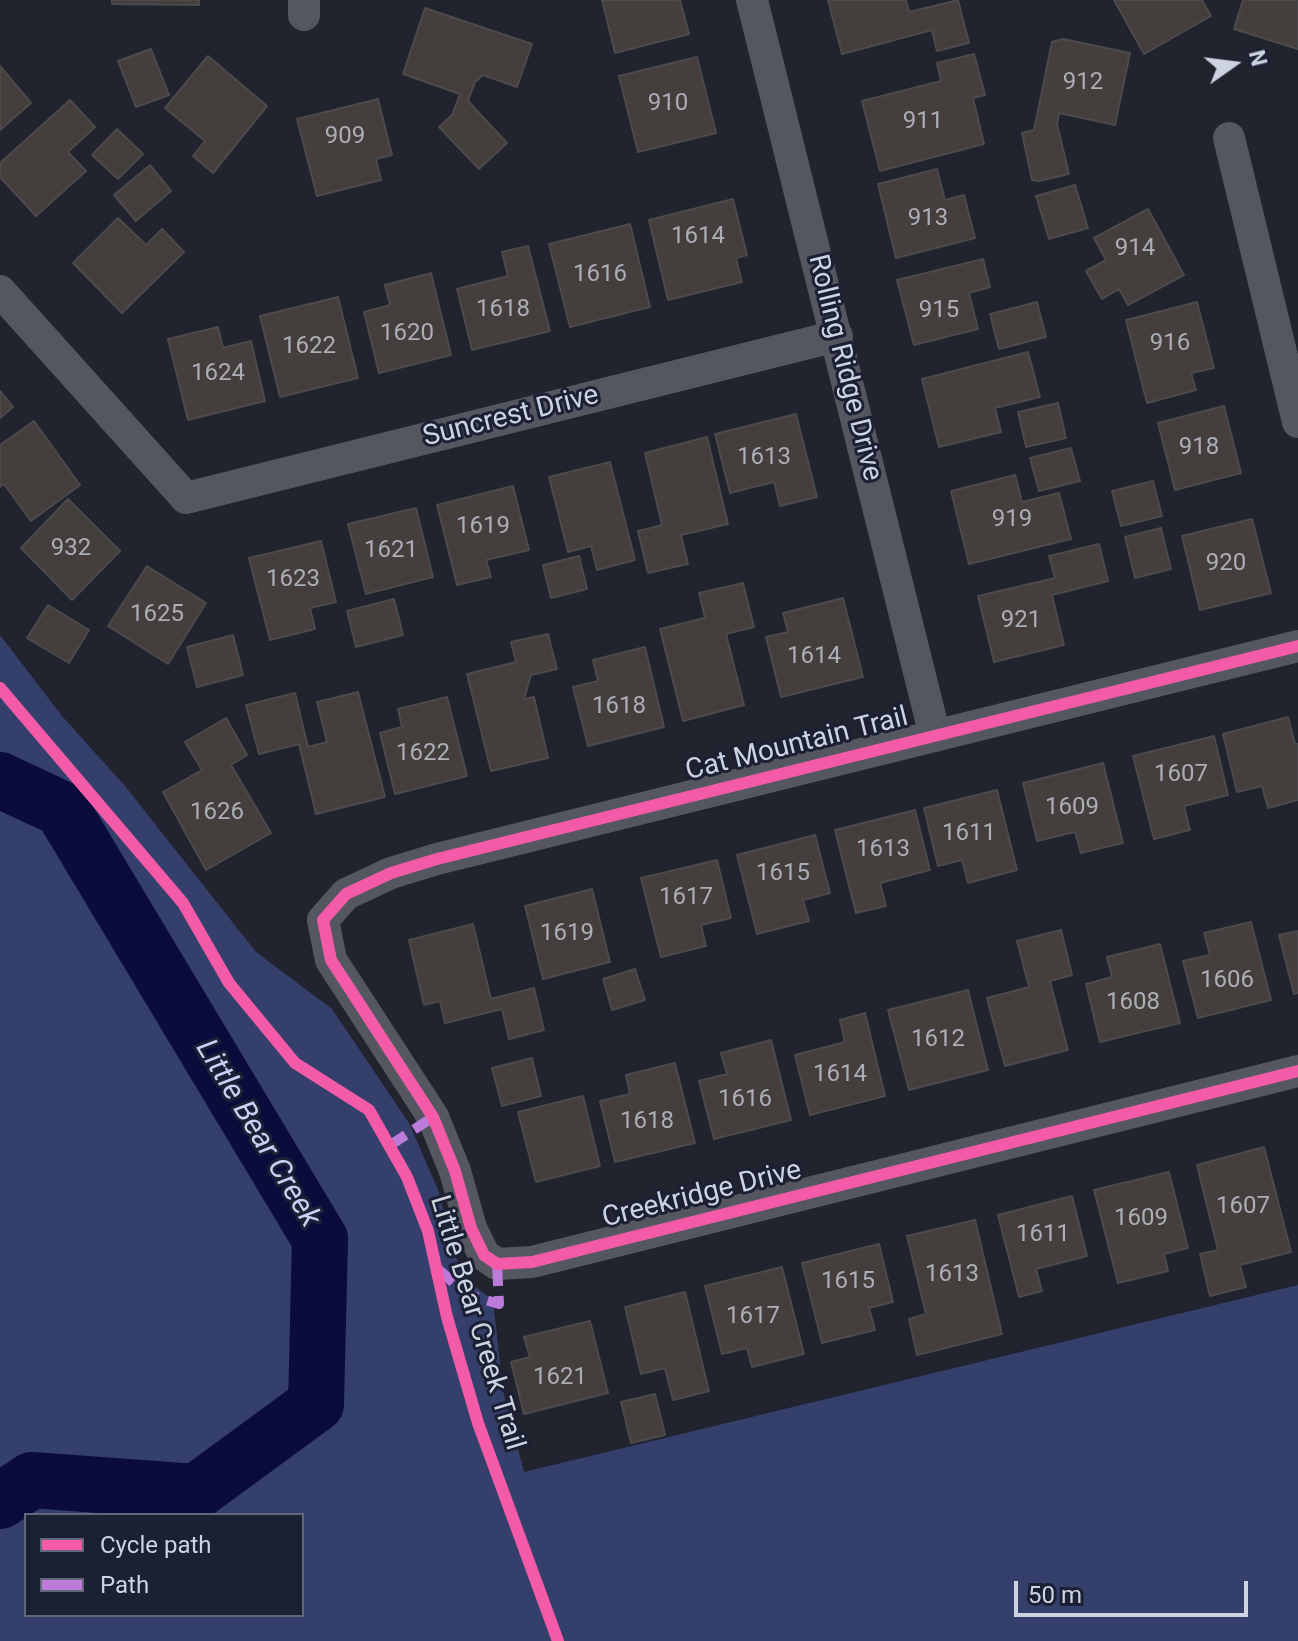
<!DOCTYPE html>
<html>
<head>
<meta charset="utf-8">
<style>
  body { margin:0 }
  #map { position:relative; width:1298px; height:1641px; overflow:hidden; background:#21242e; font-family:Roboto,sans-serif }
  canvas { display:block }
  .legend { position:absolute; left:24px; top:1513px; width:280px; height:104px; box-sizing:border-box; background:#1b2034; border:2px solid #636879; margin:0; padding:10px 14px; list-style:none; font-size:24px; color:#ced3e0 }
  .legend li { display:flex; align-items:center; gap:16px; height:40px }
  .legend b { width:40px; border:2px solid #636879 }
  .north { position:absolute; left:1194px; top:24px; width:80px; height:80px; -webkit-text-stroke:6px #1b2034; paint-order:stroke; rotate:76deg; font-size:22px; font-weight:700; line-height:32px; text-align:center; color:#ced3e0 }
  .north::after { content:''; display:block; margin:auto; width:28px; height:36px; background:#ced3e0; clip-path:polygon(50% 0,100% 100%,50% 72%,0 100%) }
  .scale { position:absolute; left:1014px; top:1581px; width:234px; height:36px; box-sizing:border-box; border:4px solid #ced3e0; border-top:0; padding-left:10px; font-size:24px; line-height:28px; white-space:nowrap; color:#ced3e0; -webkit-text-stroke:6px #1b2034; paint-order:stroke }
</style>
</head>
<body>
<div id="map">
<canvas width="1298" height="1641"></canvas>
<ul class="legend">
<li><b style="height:10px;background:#f35aa7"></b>Cycle path</li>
<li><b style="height:10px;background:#bd7bd9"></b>Path</li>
</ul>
<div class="north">N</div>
<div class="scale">50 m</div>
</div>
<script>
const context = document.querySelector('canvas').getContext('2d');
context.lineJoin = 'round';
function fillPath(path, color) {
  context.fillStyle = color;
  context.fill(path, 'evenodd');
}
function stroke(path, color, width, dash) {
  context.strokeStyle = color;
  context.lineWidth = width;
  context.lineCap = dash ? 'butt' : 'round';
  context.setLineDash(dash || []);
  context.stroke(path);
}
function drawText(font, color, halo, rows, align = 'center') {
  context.font = font + ' Roboto,sans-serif';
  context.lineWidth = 6;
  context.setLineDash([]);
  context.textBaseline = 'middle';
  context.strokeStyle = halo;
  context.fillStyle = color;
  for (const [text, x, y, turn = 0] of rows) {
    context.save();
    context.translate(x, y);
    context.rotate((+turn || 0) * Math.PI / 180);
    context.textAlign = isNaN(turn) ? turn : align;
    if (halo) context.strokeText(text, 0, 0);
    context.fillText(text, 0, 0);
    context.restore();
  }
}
fillPath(new Path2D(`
  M0,635L62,716L125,786L256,952L332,1009L409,1123L439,1192L453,1253L473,1285L493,1300L503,1391L524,1472L1298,1285V1641H0ZM26,1515H302V1615H26Z`), '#353f6b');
stroke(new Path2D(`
  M0,780L62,809L320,1239L316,1404L196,1492L32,1480L0,1501`), '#0b0b3c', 56);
const building = new Path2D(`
  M112,0H199V5L112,4Z
  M602,0H680L689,34L615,53Z
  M828,0H906L909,12L958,0L969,43L937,51L932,30L842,54Z
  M1114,0H1202L1211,16L1144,54Z
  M1243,0H1298V49L1234,29Z
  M425,8L532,44L517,87L483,75L475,82L468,101L507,143L479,169L439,127L452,115L460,94L403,74Z
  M1063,39L1130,53L1115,125L1059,113L1057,124L1069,174L1039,181L1032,180L1022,133L1034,130L1052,42Z
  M151,49L169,95L136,107L118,61Z
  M974,54L985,95L973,98L984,144L880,171L862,101L941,81L937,63Z
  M208,56L267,106L213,173L193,156L205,141L165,108Z
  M697,57L716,133L638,152L619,76Z
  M0,66L31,103L0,130Z
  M378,99L392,155L376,159L381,180L317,196L297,119Z
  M70,100L95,127L68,152L86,171L36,216L0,177V163Z
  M117,129L143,154L118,179L92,155Z
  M150,165L171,191L136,221L114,195Z
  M937,169L945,200L964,195L975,238L896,258L878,184Z
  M1075,185L1088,228L1049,239L1036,196Z
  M733,199L747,255L736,258L742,282L668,300L649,220Z
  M1148,209L1184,275L1128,305L1119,289L1102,299L1086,271L1106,260L1094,238Z
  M118,218L146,245L162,229L184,252L122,313L73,263Z
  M630,224L650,307L570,327L549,244Z
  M528,246L550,331L472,350L457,289L508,276L502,252Z
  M983,259L990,287L969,293L978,329L914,345L897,280Z
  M431,273L451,355L379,373L364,312L390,305L385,285Z
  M338,297L358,378L280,397L260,316Z
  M1037,302L1046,337L999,349L990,314Z
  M1197,302L1214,368L1191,373L1196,390L1147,403L1126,320Z
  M218,327L223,348L251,341L265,401L188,420L168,339Z
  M1028,352L1040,397L995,408L1001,432L939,447L922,379Z
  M0,391L13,407L0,418Z
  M1058,403L1066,438L1026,447L1018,412Z
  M1224,406L1241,473L1175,490L1158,423Z
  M796,414L817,497L780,506L774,482L730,493L715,434Z
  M34,421L80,485L31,521L4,484L0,487V445Z
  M707,437L728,524L681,535L688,564L648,573L638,531L662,525L645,453Z
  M1071,448L1080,481L1039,491L1030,458Z
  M610,462L635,560L597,570L591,546L568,552L549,477Z
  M1015,475L1022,502L1059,493L1071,539L969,564L951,491Z
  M1153,481L1162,516L1121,526L1112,491Z
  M513,486L529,550L486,560L491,577L457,585L437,505Z
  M68,499L120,551L72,600L21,548Z
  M416,508L433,577L366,594L348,524Z
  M1252,519L1271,593L1200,610L1182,536Z
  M1161,528L1171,569L1135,578L1125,537Z
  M321,541L336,602L310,608L315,629L270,640L249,558Z
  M1099,544L1108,581L1052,595L1064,645L994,662L978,596L1055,578L1049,556Z
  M579,556L587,589L551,598L543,565Z
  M147,566L206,603L168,664L108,626Z
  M743,583L754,627L726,634L744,705L683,721L660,629L705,618L699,593Z
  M843,598L863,677L781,697L766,637L788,632L783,613Z
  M394,599L403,635L356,647L347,611Z
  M48,605L89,630L69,663L27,638Z
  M548,634L557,669L531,675L524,699L534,697L548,758L491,771L467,674L516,662L511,642Z
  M233,635L243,675L197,687L187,647Z
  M645,647L664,727L588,746L573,687L598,681L593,660Z
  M358,692L385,797L316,814L299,744L259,754L246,705L295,693L308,747L327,742L317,702Z
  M447,697L467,776L395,794L380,733L402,727L398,709Z
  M1288,717L1295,744H1298V800L1268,808L1262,786L1237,792L1223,734Z
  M226,718L247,755L231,765L271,833L206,870L163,792L202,770L185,742Z
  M1214,736L1228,795L1184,806L1190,830L1154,839L1133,756Z
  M1103,763L1123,843L1081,853L1075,832L1037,841L1023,783Z
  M997,790L1017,870L968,883L962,860L938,866L924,808Z
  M915,810L930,870L880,883L886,906L856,913L835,830Z
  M815,835L830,893L803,900L809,921L757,934L737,855Z
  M717,860L731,918L701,925L706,946L661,957L641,878Z
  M592,889L610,962L543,979L525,906Z
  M1251,922L1271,1000L1198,1018L1183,961L1210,955L1204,933Z
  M473,924L491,999L534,988L544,1030L509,1039L502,1009L445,1023L440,1001L424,1005L409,940Z
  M1061,930L1072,975L1050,981L1068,1050L1005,1066L987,998L1029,987L1017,941Z
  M1298,931V993L1294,994L1279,935Z
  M1160,944L1180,1023L1100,1042L1086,984L1112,977L1107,957Z
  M635,969L645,1000L612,1010L603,979Z
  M968,990L988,1070L909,1090L888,1010Z
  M865,1013L885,1096L810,1115L795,1055L845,1042L840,1020Z
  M771,1040L791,1120L714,1139L699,1081L727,1074L721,1053Z
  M532,1058L541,1096L502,1106L492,1068Z
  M675,1063L695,1143L615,1162L600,1101L630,1094L626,1075Z
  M583,1096L600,1166L536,1182L518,1112Z
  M1264,1147L1291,1252L1240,1265L1246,1287L1210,1296L1200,1254L1218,1250L1197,1165Z
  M1169,1172L1188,1248L1164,1254L1168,1271L1118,1283L1094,1190Z
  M1072,1196L1087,1256L1036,1269L1042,1291L1019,1297L998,1215Z
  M975,1220L1002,1334L917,1355L909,1319L926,1314L907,1236Z
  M879,1244L893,1302L869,1308L875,1330L822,1343L802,1263Z
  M782,1267L804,1354L752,1367L747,1348L722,1354L705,1286Z
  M685,1292L709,1391L673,1400L665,1368L641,1374L625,1307Z
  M590,1321L608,1393L524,1414L511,1362L530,1357L524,1337Z
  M655,1394L665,1435L631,1443L621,1402Z`);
fillPath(building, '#443e3d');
stroke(building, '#4c4a4b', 2);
stroke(new Path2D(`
  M304,0V15
  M752,0L935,736
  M1229,138L1298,422
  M0,291L186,498L837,336
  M1298,646L437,859L391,873L346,894L323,920L331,960L433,1117L455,1171L471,1228L484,1255L497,1264L532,1262L1298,1071`), '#545760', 32);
stroke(new Path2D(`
  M389,1146L433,1117
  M438,1269L466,1294L499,1304L497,1264`), '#bd7bd9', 10, [20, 10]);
stroke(new Path2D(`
  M1298,646L437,859L391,873L346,894L323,920L331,960L433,1117L455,1171L471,1228L484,1255L497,1264L532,1262L1298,1071
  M0,688L183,903L229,983L295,1063L369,1110L407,1177L428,1231L447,1317L478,1423L558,1641`), '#f35aa7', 12);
drawText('24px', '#acaeb7', null, [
  ["912",1083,83],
  ["910",668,104],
  ["911",923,122],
  ["909",345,137],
  ["913",928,219],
  ["1614",698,237],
  ["914",1135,249],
  ["1616",600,275],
  ["1618",503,310],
  ["915",939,311],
  ["1620",407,334],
  ["916",1170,344],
  ["1622",309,347],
  ["1624",218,374],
  ["918",1199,448],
  ["1613",764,458],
  ["919",1012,520],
  ["1619",483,527],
  ["932",71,549],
  ["1621",391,551],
  ["920",1226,564],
  ["1623",293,580],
  ["1625",157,615],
  ["921",1021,621],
  ["1614",814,657],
  ["1618",619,707],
  ["1622",423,754],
  ["1607",1181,775],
  ["1609",1072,808],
  ["1626",217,813],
  ["1611",969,834],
  ["1613",883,850],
  ["1615",783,874],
  ["1617",686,898],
  ["1619",567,934],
  ["1606",1227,981],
  ["1608",1133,1003],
  ["1612",938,1040],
  ["1614",840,1075],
  ["1616",745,1100],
  ["1618",647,1122],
  ["1607",1243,1207],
  ["1609",1141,1219],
  ["1611",1043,1235],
  ["1613",952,1275],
  ["1615",848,1282],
  ["1617",753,1317],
  ["1621",560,1378]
]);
drawText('28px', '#ced3e0', '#1b2034', [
  ["Rolling Ridge Drive",844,368,76],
  ["Suncrest Drive",511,417,-14],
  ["Cat Mountain Trail",797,745,-14],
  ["Creekridge Drive",702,1195,-14],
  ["Little Bear Creek Trail",476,1323,73]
]);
drawText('italic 30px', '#c7d1f5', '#1b2034', [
  ["Little Bear Creek",257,1134,59]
]);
</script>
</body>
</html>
